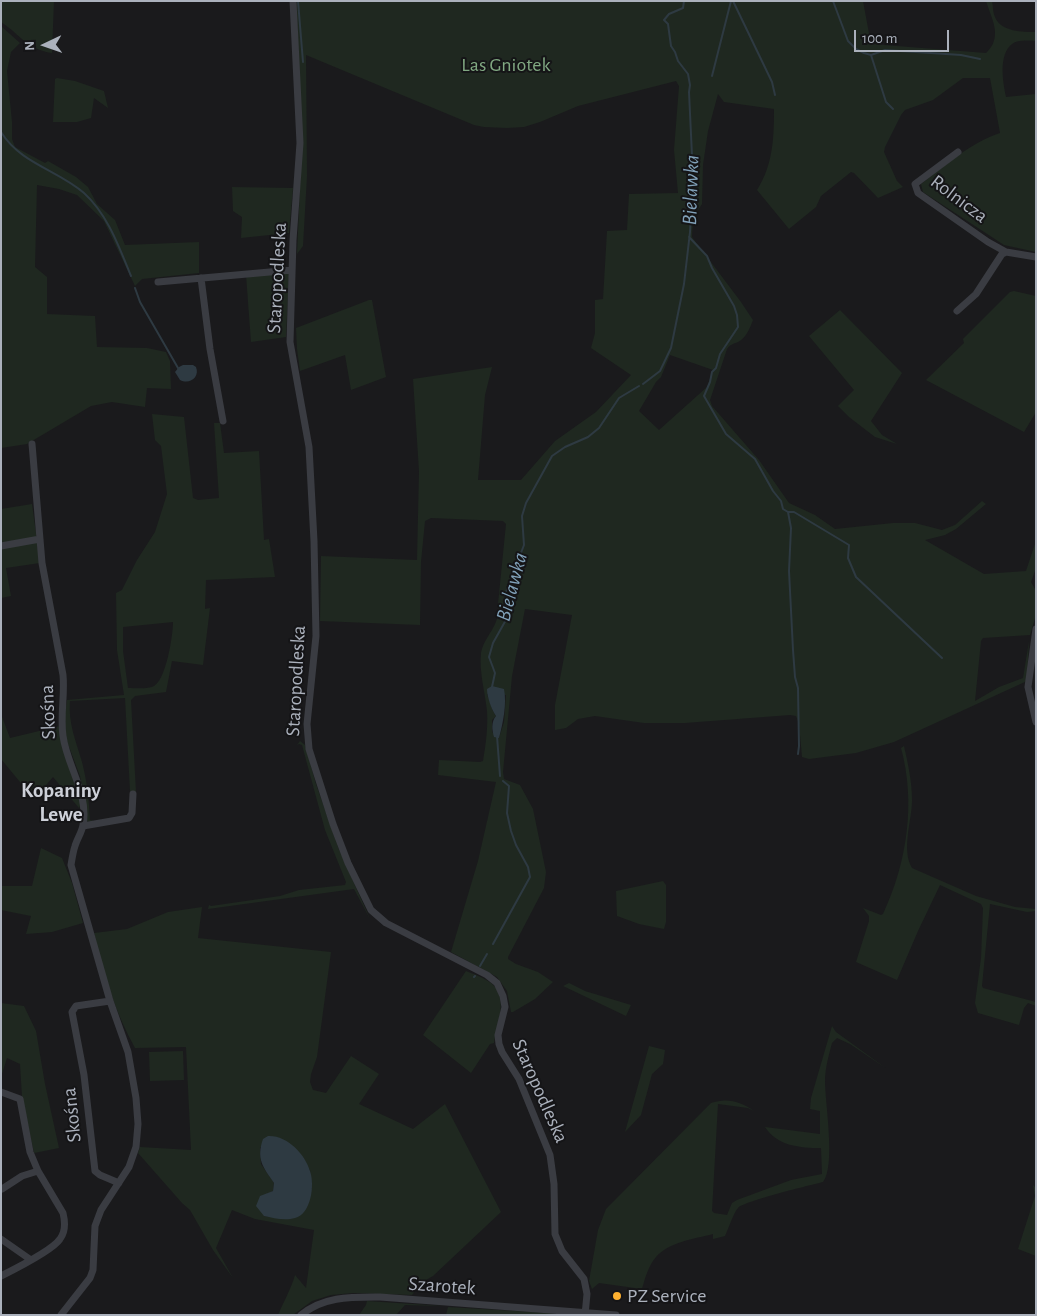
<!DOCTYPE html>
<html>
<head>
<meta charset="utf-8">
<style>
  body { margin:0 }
  #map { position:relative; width:1037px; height:1316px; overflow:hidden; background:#1a1a1c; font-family:"Alegreya Sans",sans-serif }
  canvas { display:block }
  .frame { position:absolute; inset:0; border:2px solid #abb1bc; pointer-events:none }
  .north { position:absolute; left:20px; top:20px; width:50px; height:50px; -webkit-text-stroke:4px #151517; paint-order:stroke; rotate:267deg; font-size:14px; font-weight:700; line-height:20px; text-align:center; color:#abb1bc }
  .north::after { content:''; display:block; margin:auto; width:18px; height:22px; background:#abb1bc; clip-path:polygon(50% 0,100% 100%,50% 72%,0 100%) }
  .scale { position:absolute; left:854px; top:30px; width:95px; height:22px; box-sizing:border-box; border:2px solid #abb1bc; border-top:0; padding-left:6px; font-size:15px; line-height:18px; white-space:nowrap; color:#abb1bc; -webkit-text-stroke:4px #151517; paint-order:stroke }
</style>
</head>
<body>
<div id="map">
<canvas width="1037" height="1316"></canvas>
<div class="frame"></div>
<div class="north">N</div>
<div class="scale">100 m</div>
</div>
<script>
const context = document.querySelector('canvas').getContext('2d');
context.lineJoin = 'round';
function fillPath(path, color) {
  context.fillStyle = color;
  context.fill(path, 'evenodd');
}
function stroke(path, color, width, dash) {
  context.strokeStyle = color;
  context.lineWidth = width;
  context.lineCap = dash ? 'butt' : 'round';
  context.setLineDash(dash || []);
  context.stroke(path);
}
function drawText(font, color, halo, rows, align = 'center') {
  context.font = font + ' "Alegreya Sans",sans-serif';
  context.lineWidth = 4;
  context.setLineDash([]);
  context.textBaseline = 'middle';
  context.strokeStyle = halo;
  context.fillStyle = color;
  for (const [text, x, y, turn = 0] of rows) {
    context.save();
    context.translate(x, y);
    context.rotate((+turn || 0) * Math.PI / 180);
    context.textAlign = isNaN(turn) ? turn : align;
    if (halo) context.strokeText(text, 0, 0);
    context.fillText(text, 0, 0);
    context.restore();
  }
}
fillPath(new Path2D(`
  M1,1H54L52,53C26,49 21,35 1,22Z
  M296,1H863L871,44L986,53C1003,37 992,20 986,1H992C993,6 993,13 995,17C1001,32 1023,32 1036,32V41C1029,41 1018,39 1012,44C998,55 1003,82 1006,97L1036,94V252L1004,245L923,192L921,184C946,165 970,143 1000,133L990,78H963L933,100L905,110L901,115L885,147L884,152L897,181L903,187L878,198L854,173L851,172L821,196L816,207L789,229L757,190C773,165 774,138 774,109L724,102L718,94L708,131L703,165L702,204L693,218L692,237L741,302L753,320C750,328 746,338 738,342C733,344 731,344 727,349L710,400L712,406L759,460L789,503L815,515L835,529L893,523H915L942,530L955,525L982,501L986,504L956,529L945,535L925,540L984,574L1026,571L1036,541V568L1031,582L1036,591V615L1030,635L983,638L981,641L975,701L999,687L1023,678L1029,641L1027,681L894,742L856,753L809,759L802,757L799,724L796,716L790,715L685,723H644L595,716L578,719L566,728L555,730V705L572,615L525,609L512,676L503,772L504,779L520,785L533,809L546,872L544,888L508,957V959L516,964L538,972L553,982L535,999L513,1012H511L507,991L497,977L451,952L478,861L496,782L438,775L439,760L480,762L483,761C486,743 488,728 487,711C485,692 479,672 481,653C484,636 501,626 498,604L506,524L503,521L431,518L425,521L421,562L420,625L320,621L321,556L417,560L419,471L413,379L492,367L485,395L478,480H521L555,441L596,412L631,375L591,348L595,333V300L603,299L607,231L627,230L629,194L678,193L674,150L679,86L676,81L578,106L540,122L524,127L507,128L484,127L474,125L306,55L307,176L303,246L297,254L302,141ZM670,355L713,370L707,387L659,430L639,411L656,382L661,377ZM487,694L506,695L504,722L499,738L492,732V720L496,716L493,711Z
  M1,26L20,43L11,52L7,71L12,122V139L15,147L45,163L48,161L76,177L88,187L97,204L115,220L125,245L199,242V273L142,279L135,286L104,221L77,195L59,189L37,185L35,267L47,277V314L95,316L97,347L147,348L166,352L170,361L171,389L147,388L145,407L112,402L91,406L27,444L1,448Z
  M57,78L75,81L104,91L108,108L94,98L91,118L77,122H53L55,79Z
  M232,187L293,188L289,233L241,238L242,217L233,211Z
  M289,273L286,337L251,342L246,275Z
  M1014,291L1036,296V412L1024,432L926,380L964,343L963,339L1010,292Z
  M369,300H372L386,377L351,390L345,355L300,371L297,349L296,328Z
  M840,310L902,373L871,421L882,435L897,444L875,437L849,417L838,406L854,390L809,336Z
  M152,414L184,417L193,498L198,500L219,498L214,423H220L224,453L259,451L264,540L269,539L275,577L206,580L205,609L210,608L203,665L172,661L166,692L135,696L131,700L136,792L130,791L125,698L70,701C68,723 76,741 82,762C87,781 89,800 90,820L94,821L86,822L84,795L80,776L65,736V714L67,700L124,695L117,650L116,593L122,590L137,560L155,532L167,494L161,446L155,440ZM173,622C173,635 166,683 152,687C145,689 135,688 128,688L123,651V627Z
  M32,504L40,563L6,568L11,596L1,598V509Z
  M1,714L10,738L60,726L81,805L79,808L53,777L34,799L1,759Z
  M300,741L305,745L316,784L338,847L370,919L354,889L208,909L209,905L211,906L280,896L299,890L345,885L346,882L325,830L302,745L299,744L297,745Z
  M904,746C908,764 912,781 912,800C912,821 901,849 912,868L976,896L1015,907L1036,909V911L1027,912L990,904L982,986L983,988L1036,1002V1006L1028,1003L1024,1008L1019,1025L978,1013L975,1003L981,958L983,908L981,904L940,885L918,931L897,980L856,962L869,921V916L863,908L881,915L883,914C907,863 916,803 901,748Z
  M41,848L62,858L72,883L83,923L52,932L26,934L31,916L1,910V886H32Z
  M663,881L666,885V922L664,929L639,924L617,916L616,891Z
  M202,907L198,938L331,952L317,1057L311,1074L310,1082L313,1090L326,1093L351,1056L379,1074L359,1104L413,1129L445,1104L501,1212L433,1276L424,1281L412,1295L353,1293L331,1295L312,1301L293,1315H278C284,1301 291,1289 295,1275L306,1288L314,1230L255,1219L232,1210L216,1248L233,1278L213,1250L190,1210L182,1203L138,1153L140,1147L191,1150L186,1047L135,1048C115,1012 103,973 94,933L127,929L168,912ZM260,1147L310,1170L312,1188L288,1219L264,1216L267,1194L273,1191L274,1183L261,1164Z
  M466,971C474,974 484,978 491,983C509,997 497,1025 494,1043L490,1044L471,1073L423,1035Z
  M569,983L585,991L631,1005L626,1016L563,986Z
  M1,1003L24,1006L36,1031L45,1084L59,1148L34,1153L22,1097L20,1064L7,1058L1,1077Z
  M832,1026L836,1032L887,1069L850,1044L837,1038L832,1043C829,1055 825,1068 825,1081C825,1103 836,1166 823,1182C811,1185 744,1201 738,1208C734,1212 728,1230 725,1236L713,1239V1234C694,1239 669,1242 656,1257C648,1266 645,1279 642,1289L599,1283L592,1289L589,1281L598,1230L606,1209L711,1103C727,1097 742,1102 754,1111L748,1108L718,1104L712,1211L714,1213L727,1215L732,1203L737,1200L791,1180L822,1174L821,1148C800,1148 777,1146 765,1127L820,1134V1111L810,1109L811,1098Z
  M649,1046L665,1050L663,1064L652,1074L641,1115L625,1132Z
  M183,1051L184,1080L150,1081L149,1052Z
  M1033,1185L1036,1188V1256L1018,1249L1035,1196Z
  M367,1301L443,1306L405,1305L396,1315H359L366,1305Z
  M448,1307L567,1314L572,1315H446Z`), '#1f2820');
fillPath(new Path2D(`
  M183,365H193L196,367C200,377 190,385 180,380L175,372L179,367Z
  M492,686L504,689C507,704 503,723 499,738L494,737C492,730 491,722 496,716C491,709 487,696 487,689Z
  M268,1136C287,1135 305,1154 310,1171C315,1185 311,1214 295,1218C285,1221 273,1218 264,1216L256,1206L260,1196L273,1191L274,1183C263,1167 256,1159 263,1139Z`), '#2e3a42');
stroke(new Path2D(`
  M298,1L303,62
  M733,1L772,82L775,95
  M833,1L848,41L856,49L864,53L871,55L885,50L961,55L980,59
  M871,55L886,102L893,109
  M712,76L731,1
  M1,132C21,164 58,170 84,193C108,215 119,247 131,276
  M689,237L707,256L712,268L734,306L737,315L738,327L720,354L716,368L712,372L710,382L704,396L726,434L755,459L773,491L781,501L783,509L788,512L791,528L789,571L793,650L795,677L798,688L799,746L798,754
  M135,288L140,302L178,368
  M643,384L660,371L671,348L684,284L690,232L693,177L689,92L690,85L688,74L678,61L675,52L671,46L668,24L664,20L669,14L683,8L684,1
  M788,512H794L849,545L848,558L856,577L942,658
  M492,687L495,673L489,657L493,643L507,618L506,592L524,545L522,516L526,503L552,456L565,447L588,437L599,428L619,398L639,386
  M497,736L500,776
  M493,944L530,877L528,867L516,845L511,831L507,813L509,786L503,781
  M480,966L487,954
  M474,977L475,976`), '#2e3a42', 2);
stroke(new Path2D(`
  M293,1L300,143L293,240L290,342L309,447L314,541L316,636L307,724L309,749L333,824L348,863L371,910L386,923L487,975L497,983L503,996L505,1007L498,1035L499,1044L502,1052L519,1079L550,1155L554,1184L555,1234L562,1251L584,1279L587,1294L585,1315
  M958,152L915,184L918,193L988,242L1006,252
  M201,278L210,349L223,421
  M158,282L292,270
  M957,311L976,294L1002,254L1006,252L1036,257
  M32,444L42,563L63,675C65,695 60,716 63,736C67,766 89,794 83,825C82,832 77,839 75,846C73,852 72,859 71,865L110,1001L128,1052L136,1098L138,1124L136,1147L129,1167L101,1210L95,1226L93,1270L90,1278L61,1315
  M1,546L40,539
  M1036,629L1028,687L1036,722
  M83,826L129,818L132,813L133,794
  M110,1001L76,1006L72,1012L84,1075L95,1171L100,1175L119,1183
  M1,1092L20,1099L30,1152L38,1171L63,1213C65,1221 66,1231 60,1239C53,1250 15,1269 1,1276
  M2,1189L22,1176L38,1171
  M1,1239L31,1260
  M301,1315C324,1296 351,1297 380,1297L616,1315`), '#3a3c42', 7);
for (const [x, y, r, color] of [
  [617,1296,5,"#feb030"]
]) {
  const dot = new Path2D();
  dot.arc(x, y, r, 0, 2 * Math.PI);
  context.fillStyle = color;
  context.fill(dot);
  stroke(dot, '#151517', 2);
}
drawText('20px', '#81a882', '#151517', [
  ["Las Gniotek",506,65]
]);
drawText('20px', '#abb1bc', '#151517', [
  ["Rolnicza",959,199,37],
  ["Staropodleska",277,278,-87],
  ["Staropodleska",296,681,-87],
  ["Skośna",48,712,-92],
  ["Staropodleska",540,1091,66],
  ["Skośna",72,1115,-96],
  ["Szarotek",442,1286,4]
]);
drawText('20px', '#abb1bc', '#151517', [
  ["PZ Service",627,1296]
], 'left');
drawText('italic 21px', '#81a1b9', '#151517', [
  ["Bielawka",691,190,-88],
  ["Bielawka",512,587,-75]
]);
drawText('bold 21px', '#cdd0d8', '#151517', [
  ["Kopaniny",61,791],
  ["Lewe",61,815]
]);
</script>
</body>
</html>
